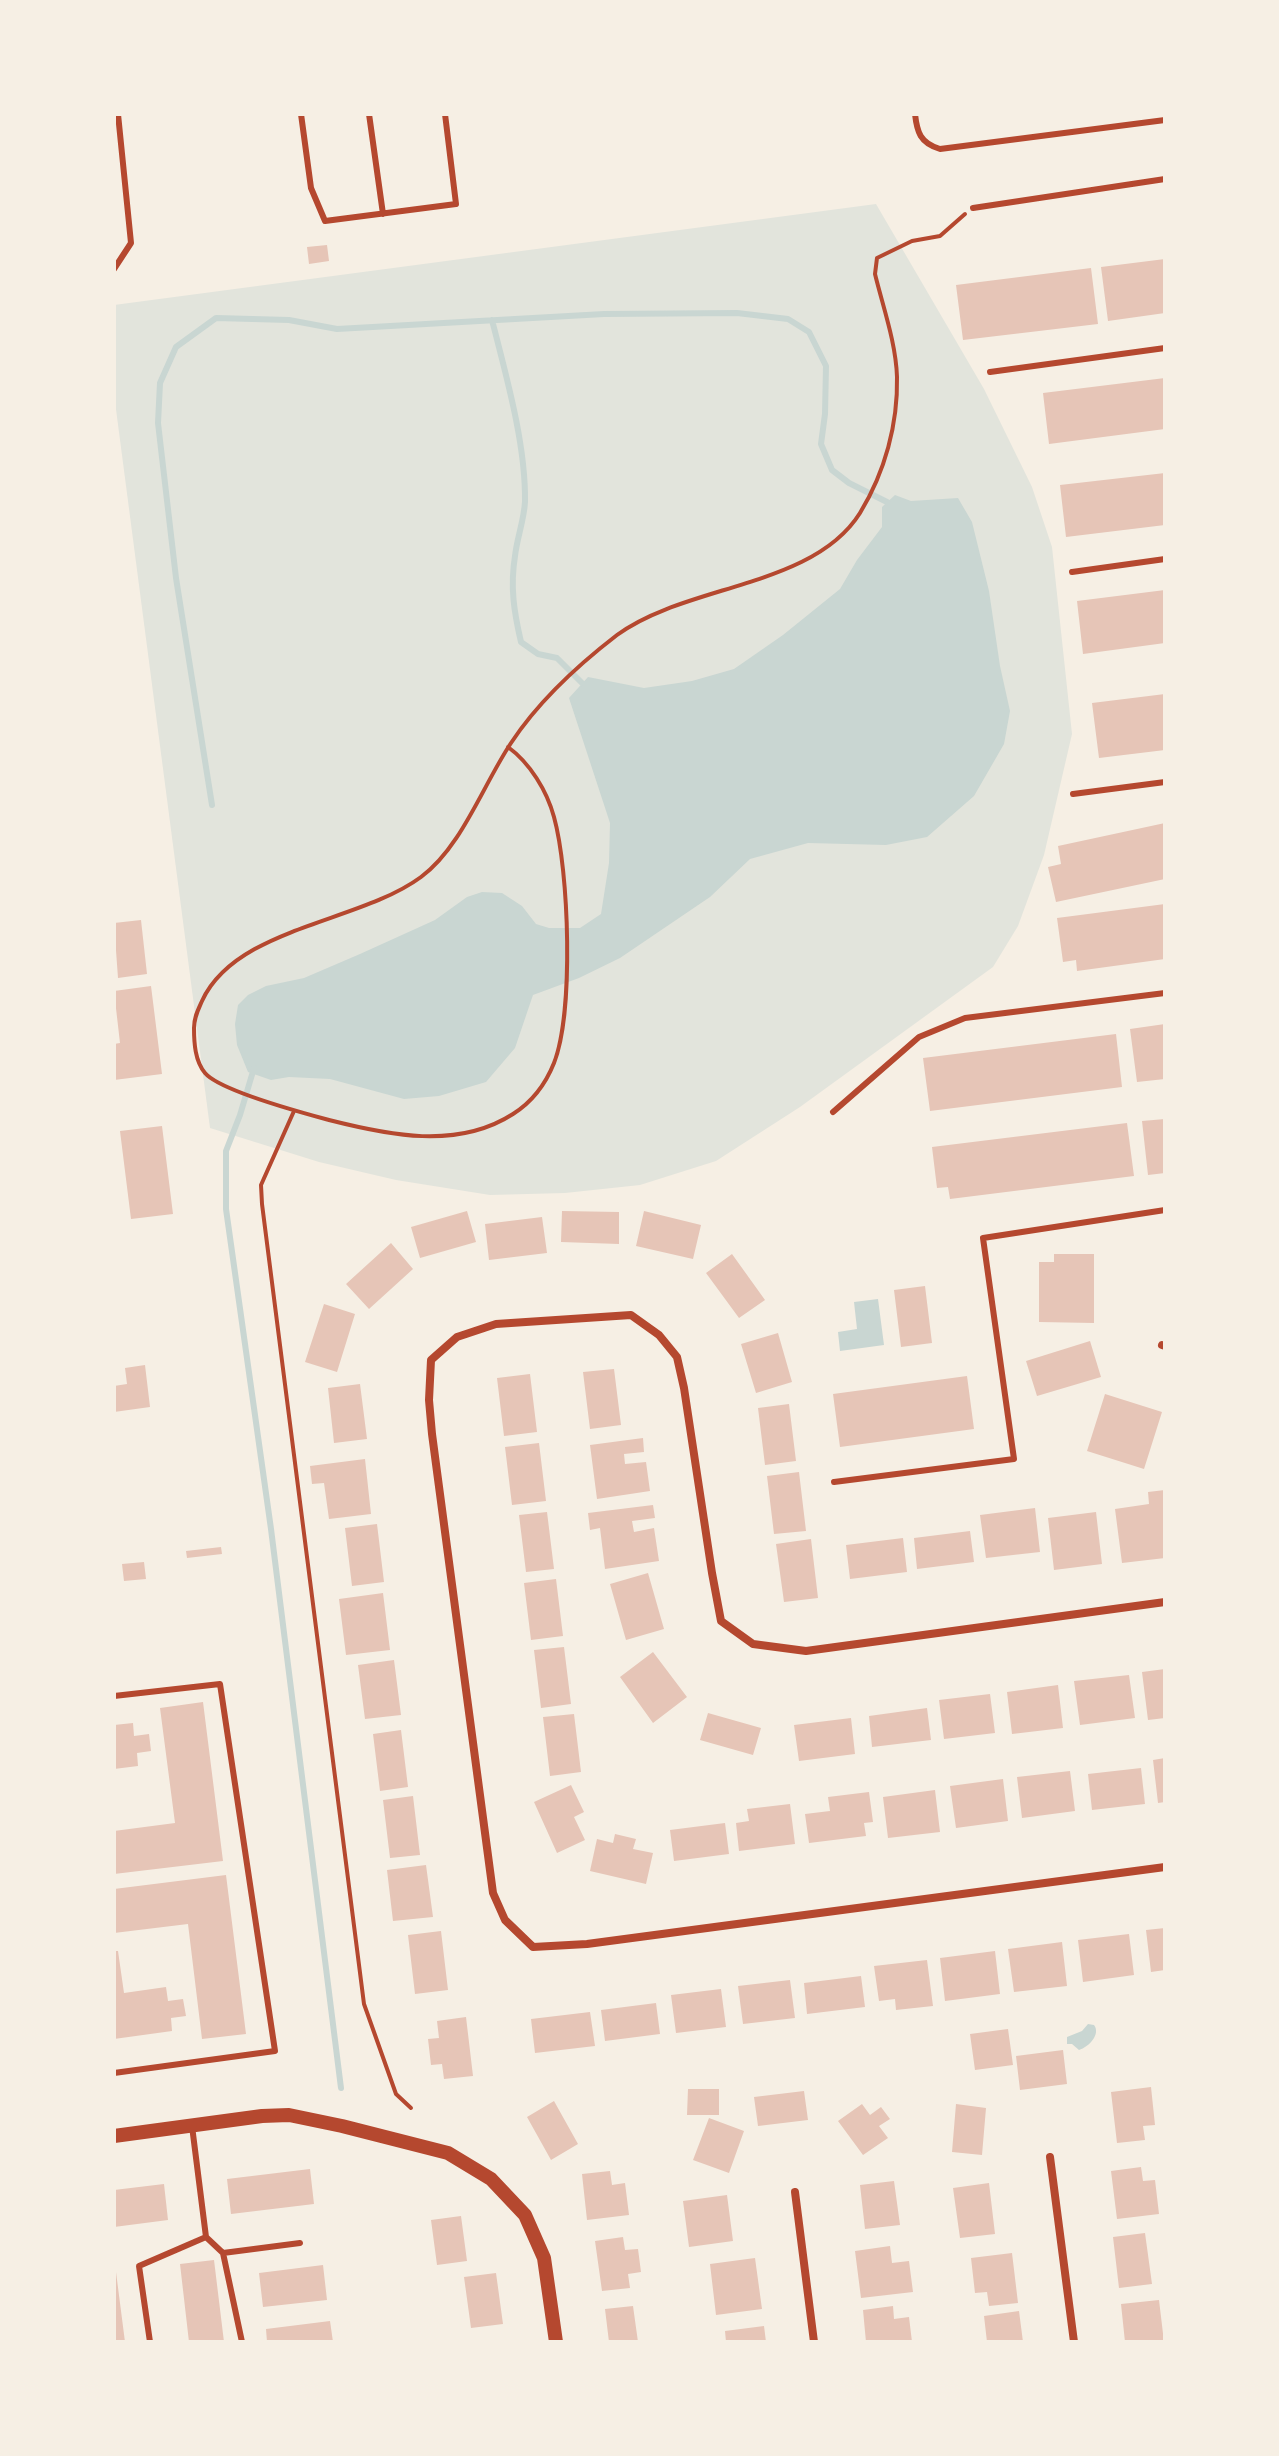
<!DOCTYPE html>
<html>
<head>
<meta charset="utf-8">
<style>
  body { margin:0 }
  #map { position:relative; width:1279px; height:2456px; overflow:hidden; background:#f6efe4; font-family:"Open Sans",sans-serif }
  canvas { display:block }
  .frame { position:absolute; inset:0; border:116px solid #f6efe4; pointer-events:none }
</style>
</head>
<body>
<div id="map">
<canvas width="1279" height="2456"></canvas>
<div class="frame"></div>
</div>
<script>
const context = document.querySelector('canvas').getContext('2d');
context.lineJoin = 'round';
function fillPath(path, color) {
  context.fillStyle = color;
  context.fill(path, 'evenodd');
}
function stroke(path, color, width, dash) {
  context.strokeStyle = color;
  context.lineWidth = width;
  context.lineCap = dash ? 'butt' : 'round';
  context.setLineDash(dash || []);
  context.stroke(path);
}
fillPath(new Path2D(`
  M876,204L984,389L1032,487L1052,547L1072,734L1044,855L1018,926L993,967L800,1107L716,1161L640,1185L565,1193L490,1195L396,1180L319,1162L210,1128L114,394V305Z`), '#e2e4dc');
fillPath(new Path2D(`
  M895,495L911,501L958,498L972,522L989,591L1000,666L1010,711L1004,744L974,796L927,837L886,845L808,843L750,859L710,897L620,958L579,978L533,995L515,1048L486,1082L439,1096L404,1099L330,1079L289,1077L271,1080L248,1072L237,1045L235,1024L238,1005L248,995L266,986L304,978L360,954L435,920L467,897L482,892L502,893L522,906L536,924L549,928H580L601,914L609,863L610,823L569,698L588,677L644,688L692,681L734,669L783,635L840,589L857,560L882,527V507Z
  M878,1299L884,1345L840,1351L838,1332L857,1329L854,1302Z
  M1088,2024L1094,2025C1101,2034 1089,2047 1079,2050L1072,2044H1067V2037L1082,2031Z`), '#c9d6d2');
stroke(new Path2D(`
  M492,320C506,375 526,445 525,502C524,520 517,538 515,556C510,587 514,612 521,642L538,654L557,658L582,683
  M212,805L176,578L158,423L160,383L176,347L216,318L289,320L337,329L604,314L737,313L788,319L809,332L826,366L825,414L821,444L832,470L849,483L887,502
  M254,1068L240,1115L226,1151V1209L271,1529L341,2088`), '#c9d6d2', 6);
fillPath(new Path2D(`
  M327,245L329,261L309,264L307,247Z
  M1165,259V313L1108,321L1101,267Z
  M1091,268L1098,324L963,340L956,285Z
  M1165,378V429L1049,444L1043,393Z
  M1165,473V525L1066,537L1060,485Z
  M1165,590V643L1083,654L1077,601Z
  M1165,694V750L1099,758L1092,703Z
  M1165,823V879L1056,902L1048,867L1061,864L1058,846Z
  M1165,904V959L1077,971L1076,960L1063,962L1057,918Z
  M141,920L147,974L118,978L114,923Z
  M151,986L162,1074L114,1080V1044L120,1043L114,991Z
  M1165,1024V1079L1137,1082L1130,1029Z
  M1116,1034L1122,1087L930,1111L923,1058Z
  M1165,1119V1173L1148,1175L1142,1121Z
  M1127,1123L1134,1176L950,1199L948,1187L937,1188L932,1147Z
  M162,1126L173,1214L131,1219L120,1131Z
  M467,1211L476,1242L420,1258L411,1227Z
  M562,1211L619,1212V1244L561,1242Z
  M644,1211L701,1225L693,1259L636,1246Z
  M542,1217L547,1253L489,1260L485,1224Z
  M391,1243L413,1269L369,1309L346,1284Z
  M732,1254L765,1300L739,1318L706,1273Z
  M1054,1254H1094V1323L1039,1322V1262H1054Z
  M925,1286L932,1343L901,1347L894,1290Z
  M324,1304L355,1314L337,1372L305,1362Z
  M778,1333L792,1382L756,1393L741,1344Z
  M1090,1341L1101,1377L1037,1396L1026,1361Z
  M145,1365L150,1407L114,1412V1386L127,1384L125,1368Z
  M614,1369L621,1425L590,1429L583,1372Z
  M530,1374L537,1432L504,1436L497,1378Z
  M967,1376L974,1429L840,1447L833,1394Z
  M360,1384L367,1439L334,1443L328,1388Z
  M1105,1394L1162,1412L1144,1469L1087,1451Z
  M789,1404L796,1461L765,1465L758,1408Z
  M643,1438L644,1452L624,1454L625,1464L646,1462L650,1491L597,1499L590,1445Z
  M539,1443L546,1501L512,1505L505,1447Z
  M365,1459L371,1514L329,1519L324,1483L312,1484L310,1466Z
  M799,1472L806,1531L774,1534L767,1476Z
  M1165,1490V1558L1122,1563L1115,1509L1149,1504L1148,1492Z
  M653,1505L655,1518L632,1521L634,1532L654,1528L659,1561L605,1569L600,1528L590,1530L588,1513Z
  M1035,1508L1040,1552L986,1558L980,1515Z
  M547,1512L554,1569L526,1572L519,1515Z
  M1096,1512L1102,1564L1054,1570L1048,1518Z
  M377,1524L384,1582L352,1586L345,1528Z
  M970,1531L974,1562L917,1569L914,1538Z
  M903,1538L907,1572L850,1579L846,1545Z
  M811,1539L818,1598L784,1602L776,1544Z
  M221,1547L222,1554L187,1558L186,1551Z
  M144,1562L146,1579L124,1581L122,1564Z
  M648,1573L664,1629L626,1640L610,1584Z
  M556,1579L563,1636L531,1640L524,1583Z
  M383,1593L390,1650L346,1655L339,1599Z
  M564,1647L571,1704L541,1708L534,1650Z
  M653,1652L687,1697L653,1723L620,1677Z
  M394,1660L401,1715L365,1719L358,1665Z
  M1165,1669V1718L1148,1720L1142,1672Z
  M1129,1675L1135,1718L1080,1725L1074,1681Z
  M1058,1685L1063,1728L1012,1734L1007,1692Z
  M990,1694L995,1733L944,1739L939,1700Z
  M203,1702L223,1861L114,1874V1831L175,1823L160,1708Z
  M927,1708L931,1740L872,1747L869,1716Z
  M708,1713L761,1728L753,1755L700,1740Z
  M574,1714L581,1772L550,1776L543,1717Z
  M851,1718L855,1754L799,1761L794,1725Z
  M133,1723L134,1736L149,1734L151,1751L137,1753L138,1766L114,1769V1725Z
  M401,1730L408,1787L380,1791L373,1734Z
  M1165,1758V1802L1158,1803L1153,1760Z
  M1141,1768L1145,1804L1092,1810L1088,1774Z
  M1070,1771L1075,1811L1022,1818L1017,1777Z
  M1003,1779L1008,1821L956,1828L950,1786Z
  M571,1785L584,1812L574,1817L585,1840L557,1853L534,1802Z
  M935,1790L940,1832L888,1838L883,1797Z
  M869,1792L873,1822L864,1823L866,1836L809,1843L805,1814L830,1811L828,1797Z
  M413,1796L420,1855L390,1858L383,1800Z
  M790,1804L795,1844L739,1851L736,1823L749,1821L747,1809Z
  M725,1823L729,1854L674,1861L670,1830Z
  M615,1834L636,1839L633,1849L653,1853L646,1884L590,1871L597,1839L613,1843Z
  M426,1865L433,1917L393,1921L387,1870Z
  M226,1875L246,2034L202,2039L188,1924L114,1933V1889Z
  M1165,1928V1970L1151,1972L1146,1930Z
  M441,1931L448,1990L415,1994L408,1935Z
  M1129,1934L1134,1975L1083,1982L1078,1940Z
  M1062,1942L1067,1986L1014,1992L1008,1949Z
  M114,1951H118L124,1993L166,1987L168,2001L183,1999L186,2016L171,2018L172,2031L114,2039Z
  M995,1951L1000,1994L945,2001L940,1958Z
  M927,1960L933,2006L896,2010L895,1999L879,2001L874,1966Z
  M861,1976L865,2007L807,2014L804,1983Z
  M790,1980L795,2018L743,2024L738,1986Z
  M721,1989L726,2027L676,2033L671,1995Z
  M656,2003L660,2034L605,2041L601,2010Z
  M590,2012L595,2046L535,2053L531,2019Z
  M466,2017L473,2076L444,2079L442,2064L431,2065L428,2039L439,2038L437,2021Z
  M1008,2029L1013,2065L975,2070L970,2034Z
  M1063,2050L1067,2084L1020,2090L1016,2056Z
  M1151,2087L1155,2125L1143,2126L1145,2140L1117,2143L1111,2092Z
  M688,2089H719V2115H687Z
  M804,2091L808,2120L758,2126L754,2097Z
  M554,2101L578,2144L551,2160L527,2117Z
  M862,2104L870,2115L881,2107L890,2119L879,2126L888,2138L863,2155L838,2121Z
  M956,2104L986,2108L982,2155L952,2152Z
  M709,2118L744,2131L729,2173L693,2160Z
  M1141,2167L1143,2181L1155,2180L1159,2214L1117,2219L1111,2171Z
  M310,2169L314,2204L231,2214L227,2179Z
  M610,2171L612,2185L625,2183L629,2215L587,2220L582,2174Z
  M894,2181L900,2225L865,2229L860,2185Z
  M989,2183L995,2234L960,2238L953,2188Z
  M164,2184L168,2220L114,2227V2190Z
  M727,2195L733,2241L689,2247L683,2201Z
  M461,2216L467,2261L437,2265L431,2220Z
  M1145,2233L1152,2284L1119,2288L1113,2237Z
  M623,2237L625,2250L638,2249L641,2272L628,2274L630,2288L602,2291L595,2241Z
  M890,2246L892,2263L909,2261L913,2292L861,2298L855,2251Z
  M1012,2253L1018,2303L989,2306L987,2292L975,2293L971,2258Z
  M755,2258L762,2309L716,2315L710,2264Z
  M214,2260L224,2342H189L180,2264Z
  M323,2265L327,2300L263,2307L259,2273Z
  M114,2272H116L125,2342H114Z
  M496,2273L503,2324L471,2328L464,2277Z
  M1159,2300L1164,2342H1125L1121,2304Z
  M633,2306L638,2342H609L605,2309Z
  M893,2306L894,2319L909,2317L912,2342H866L863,2310Z
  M1019,2311L1023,2342H987L984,2316Z
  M330,2321L333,2342H267L266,2329Z
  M764,2326L766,2342H726L725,2331Z`), '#e6c5b7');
stroke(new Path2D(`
  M508,747C530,763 547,791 554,817C569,871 574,1012 554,1063C546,1083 532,1102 513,1114C457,1150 388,1135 329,1120C303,1113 220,1091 205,1073C195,1061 194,1043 194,1028C194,1017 198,1010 202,1001C236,927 359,923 421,877C461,848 483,785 511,743C538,702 578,665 617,635C686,584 813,588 860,513C885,472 898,424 897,377C896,343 883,307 875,274L877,258L912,241L940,236L965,214
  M294,1111L261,1185L262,1204L364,2004L396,2094L411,2108`), '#b5482f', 4);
stroke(new Path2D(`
  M301,114L311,188L325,221L456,204L445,114
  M369,114L383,214
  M915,114C917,132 920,143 940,149L1165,120
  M973,208L1165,179
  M114,269L131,243L118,114
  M990,372L1165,348
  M1072,572L1165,559
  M1073,794L1165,782
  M833,1112L919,1037L965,1018L1165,993
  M834,1482L1014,1459L983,1238L1165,1210
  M114,1696L220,1684L275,2051L114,2073
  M192,2126L206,2237L223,2253L242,2342
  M223,2253L300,2243
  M150,2342L139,2266L206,2237`), '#b5482f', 6);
stroke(new Path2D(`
  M1162,1345L1165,1346
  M1165,1602L806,1651L753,1644L721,1621L712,1573L684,1388L677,1357L659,1335L631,1315L496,1324L457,1337L431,1360L429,1400L432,1434L493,1893L505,1920L533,1947L587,1944L1165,1867
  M1050,2157L1074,2342
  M795,2192L814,2342`), '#b5482f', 8);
stroke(new Path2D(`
  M114,2136L262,2116L289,2115L342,2126L448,2153L491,2179L525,2215L544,2258L556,2342`), '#b5482f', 14);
</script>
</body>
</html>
